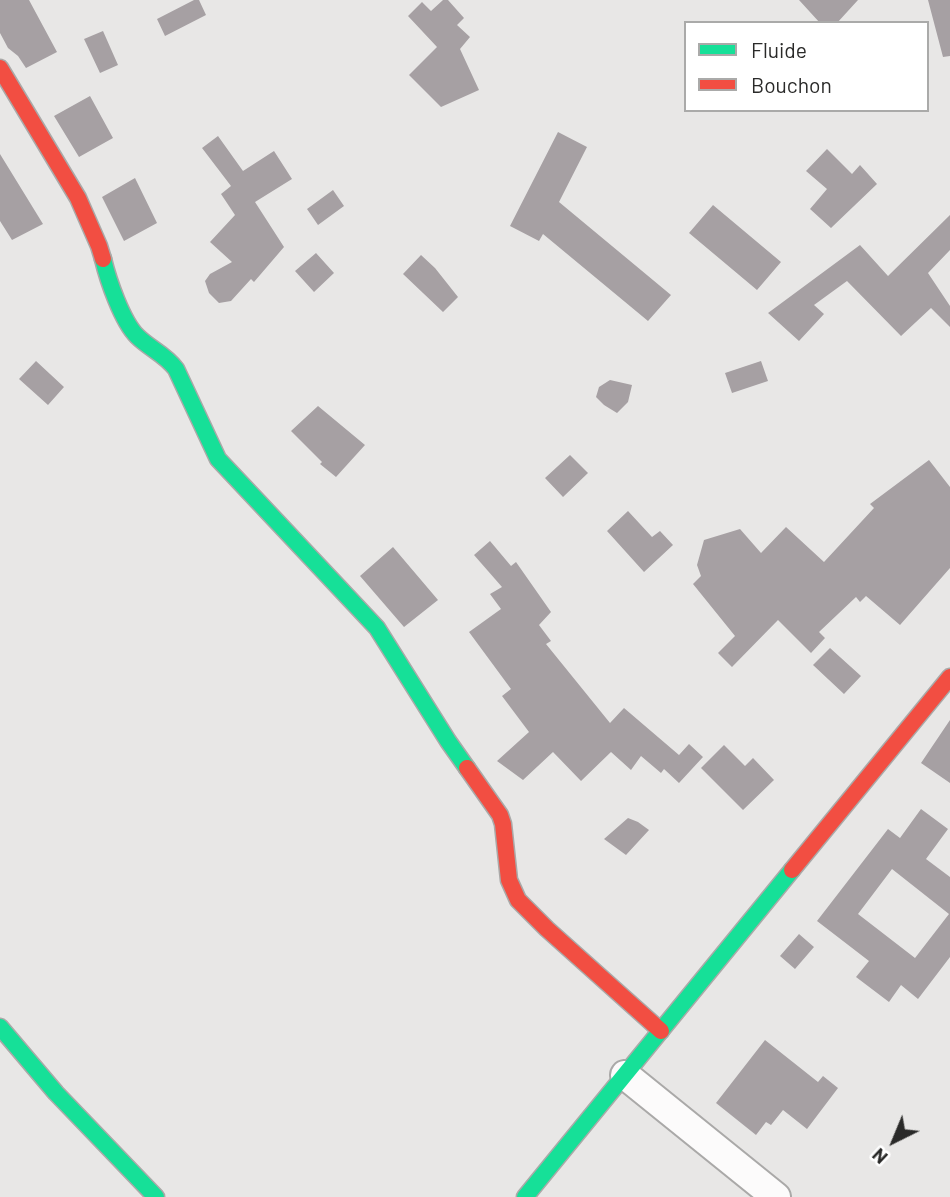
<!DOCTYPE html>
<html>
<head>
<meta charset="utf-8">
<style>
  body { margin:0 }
  #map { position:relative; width:950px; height:1197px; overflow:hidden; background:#e8e7e6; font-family:Barlow,sans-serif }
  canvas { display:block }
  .legend { position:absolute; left:684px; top:21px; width:245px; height:91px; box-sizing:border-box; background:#fff; border:2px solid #aaaaa9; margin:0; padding:9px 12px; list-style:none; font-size:21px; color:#2a2a29 }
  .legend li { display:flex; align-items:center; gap:14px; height:35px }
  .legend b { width:35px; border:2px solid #aaaaa9 }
  .north { position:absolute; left:859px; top:1106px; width:70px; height:70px; -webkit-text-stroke:5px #fff; paint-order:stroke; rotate:223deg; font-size:19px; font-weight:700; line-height:28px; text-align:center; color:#2a2a29 }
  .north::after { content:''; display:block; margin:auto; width:24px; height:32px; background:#2a2a29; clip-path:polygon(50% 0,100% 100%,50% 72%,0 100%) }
</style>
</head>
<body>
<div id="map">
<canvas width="950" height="1197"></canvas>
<ul class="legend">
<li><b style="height:9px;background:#16e098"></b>Fluide</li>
<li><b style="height:9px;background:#f24e42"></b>Bouchon</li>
</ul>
<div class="north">N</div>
</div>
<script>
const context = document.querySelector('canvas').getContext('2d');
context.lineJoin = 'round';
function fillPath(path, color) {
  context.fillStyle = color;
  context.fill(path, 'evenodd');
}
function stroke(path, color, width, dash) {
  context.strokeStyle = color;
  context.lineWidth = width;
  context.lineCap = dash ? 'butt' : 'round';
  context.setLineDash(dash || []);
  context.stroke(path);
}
fillPath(new Path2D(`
  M0,0H29L57,52L26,68L18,56L8,48L0,33Z
  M194,0H199L206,15L165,36L157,19Z
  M443,0H448L464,18L457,25L470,37L460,49L479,90L441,107L409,75L437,47L408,16L422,2L431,11Z
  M799,0H858L837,23H820Z
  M928,0H950V56L943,57Z
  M103,31L118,65L100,73L84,39Z
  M90,96L113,138L79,157L54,116Z
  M558,132L587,147L559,202L671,295L648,321L543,234L539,241L510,226Z
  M218,136L243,171L274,151L292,179L255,202L284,247L254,282L251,279L231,301L219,303L209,293L205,281L210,274L232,262L210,242L235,215L221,194L231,186L202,148Z
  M827,149L852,174L860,165L877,184L831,228L810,209L827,189L806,171Z
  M0,154L43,224L12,240L0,221Z
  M135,178L157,223L124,241L102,197Z
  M333,190L344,206L318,225L307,209Z
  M713,205L781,262L757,290L689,233Z
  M950,215V250L928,273L950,306V327L931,308L901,336L847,281L814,305L824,314L799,341L768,313L860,245L888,276Z
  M316,253L334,273L314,292L295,271Z
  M421,255L435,268L458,297L443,312L403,274Z
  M36,361L64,387L48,405L19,379Z
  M761,361L768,381L732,393L725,373Z
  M610,380L632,385L628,402L617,413L604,405L596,397L599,387Z
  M318,406L365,445L336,477L320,464L322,462L291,431Z
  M570,455L588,473L563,497L545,478Z
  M929,460L950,487V568L900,625L866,596L860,602L856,597L819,632L825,638L811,653L778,620L732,667L718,653L735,636L693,584L701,576L697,565L704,540L740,529L761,553L786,527L824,562L874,508L870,504Z
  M628,511L652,537L660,531L673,545L644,572L607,531Z
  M490,541L511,566L516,562L551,612L539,625L551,641L546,644L610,723L624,708L679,755L689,744L703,757L679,783L664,769L661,773L641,756L631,770L611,752L581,781L553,752L523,780L497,761L529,732L502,696L511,689L469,632L501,609L490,594L502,587L474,555Z
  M393,547L438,600L404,627L360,576Z
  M830,648L861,676L844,694L813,665Z
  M950,720V783L921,763Z
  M724,745L745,766L753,758L774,780L743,810L701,768Z
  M921,809L948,829L926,859L950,877V957L918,999L901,985L889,1002L856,977L869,961L817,921L888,829L900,838ZM892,869L949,914L915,958L858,914Z
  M628,818L638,822L649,830L626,855L604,839Z
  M799,934L814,947L795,969L780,956Z
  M765,1040L818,1082L823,1076L838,1088L807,1129L783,1110L771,1125L766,1122L756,1135L716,1103Z`), '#a6a0a3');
const street = new Path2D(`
  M625,1075L776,1197`);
const fast = new Path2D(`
  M103,259C108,280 122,321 137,336C150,349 165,354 176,369L218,459L377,628L448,741L467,768
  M0,1027L56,1093L156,1197
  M525,1197L792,870`);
const jam = new Path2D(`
  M0,68L78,198L99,246L103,259
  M467,768L500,815L503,824L509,880L518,900L547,929L661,1031
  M792,870L950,677`);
stroke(street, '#aaa9a8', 32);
stroke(fast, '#aaa9a8', 19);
stroke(jam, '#aaa9a8', 19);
stroke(street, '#fcfbfb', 28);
stroke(fast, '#16e098', 16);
stroke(jam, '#f24e42', 16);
</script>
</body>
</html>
